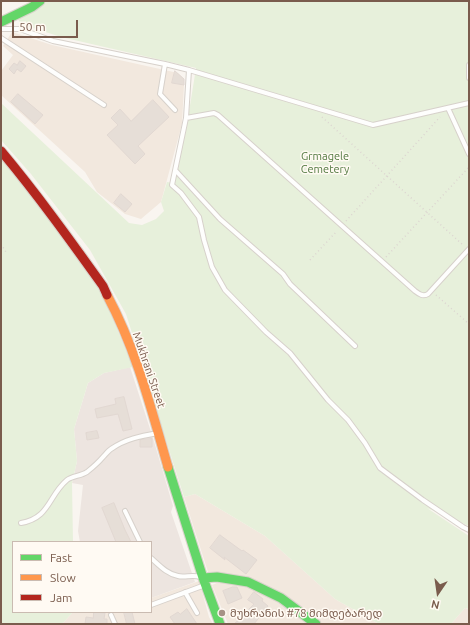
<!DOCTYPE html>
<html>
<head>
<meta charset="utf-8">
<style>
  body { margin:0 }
  #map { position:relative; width:470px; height:625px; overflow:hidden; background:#f9f5f0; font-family:Ubuntu,sans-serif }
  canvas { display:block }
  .frame { position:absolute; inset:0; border:2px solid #7a5c4d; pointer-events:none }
  .legend { position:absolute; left:12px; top:541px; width:140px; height:72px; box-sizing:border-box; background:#fffaf3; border:1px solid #cabbb1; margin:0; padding:5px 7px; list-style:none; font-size:12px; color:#7a5c4d }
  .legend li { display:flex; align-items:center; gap:8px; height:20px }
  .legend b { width:20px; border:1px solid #cabbb1 }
  .north { position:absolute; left:418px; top:573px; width:40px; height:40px; -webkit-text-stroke:3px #fffaf3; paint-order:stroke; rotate:193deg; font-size:11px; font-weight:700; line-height:16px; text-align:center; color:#7a5c4d }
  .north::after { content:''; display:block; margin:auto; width:14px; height:18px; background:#7a5c4d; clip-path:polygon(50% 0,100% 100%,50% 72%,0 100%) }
  .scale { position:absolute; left:12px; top:20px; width:66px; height:18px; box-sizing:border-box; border:2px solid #7a5c4d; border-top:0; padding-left:5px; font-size:12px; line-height:14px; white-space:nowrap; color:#7a5c4d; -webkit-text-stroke:3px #fffaf3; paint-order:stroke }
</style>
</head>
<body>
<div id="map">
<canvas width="470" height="625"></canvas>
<div class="frame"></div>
<ul class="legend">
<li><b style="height:5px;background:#63d668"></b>Fast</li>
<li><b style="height:5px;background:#ff974d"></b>Slow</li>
<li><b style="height:5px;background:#b3261e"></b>Jam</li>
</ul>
<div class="north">N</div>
<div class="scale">50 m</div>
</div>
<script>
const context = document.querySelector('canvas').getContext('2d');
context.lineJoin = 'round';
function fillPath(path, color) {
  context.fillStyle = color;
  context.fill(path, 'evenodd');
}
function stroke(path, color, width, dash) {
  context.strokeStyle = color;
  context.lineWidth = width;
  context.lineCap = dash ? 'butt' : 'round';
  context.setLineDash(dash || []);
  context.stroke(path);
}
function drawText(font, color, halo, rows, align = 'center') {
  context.font = font + ' Ubuntu,"Noto Sans Georgian",sans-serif';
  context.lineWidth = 3;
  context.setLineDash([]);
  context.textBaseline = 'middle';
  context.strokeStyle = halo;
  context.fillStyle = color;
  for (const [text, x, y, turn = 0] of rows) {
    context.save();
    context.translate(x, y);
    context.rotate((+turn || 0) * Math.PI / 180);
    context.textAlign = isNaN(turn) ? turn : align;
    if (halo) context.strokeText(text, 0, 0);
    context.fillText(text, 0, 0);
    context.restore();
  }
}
fillPath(new Path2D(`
  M12,32L52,45L178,73L184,79V85L182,124L161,202L141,219L125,214L97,192L85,172L1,95V71L13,55L3,46Z
  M195,494L265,536L335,599L379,624H320L258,582L209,575L184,497Z
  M199,581L209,617L213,624H61L64,622L73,612H151V598Z
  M222,581L257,588L310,624H228L212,585Z
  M465,608L469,609V624H451Z`), '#f2e8de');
fillPath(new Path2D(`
  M130,367L153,438L173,506L171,512L195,582L151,598V542H80L78,531L83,485L72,483L77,461L74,429L88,383L104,373Z`), '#ede5e0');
fillPath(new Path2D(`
  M46,1H469V526L427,508L469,536V609L465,608L451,624H379L335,599L265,536L195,494L184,497L126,314L90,250L31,174L1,140V103L129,223L142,225L156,219L164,211L161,202L167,182L174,183C184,145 190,106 196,68L61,37L27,26L20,25L18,18Z
  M1,158L69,244L104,297L133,367L104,373L88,383L74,429L77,461L72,483L73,542H13V612H73L64,622L61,624H1Z`), '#e7f0db');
const building = new Path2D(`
  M20,61L26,66L21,72L17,69L14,74L9,69L14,63L17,65Z
  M175,71L184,79V85L172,83Z
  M18,94L43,115L35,124L11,102Z
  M153,100L169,117L138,146L145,154L135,164L107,135L118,125L111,118L120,109L131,121Z
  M121,194L132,204L125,212L114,203Z
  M124,397L132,429L123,431L118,414L97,418L95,409L116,404L115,399Z
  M97,431L99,438L87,440L86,433Z
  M152,439V447H140V440Z
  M114,503L125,530L131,542H116L102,508Z
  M220,535L242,551L243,550L257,560L246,574L224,557L225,560L210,548Z
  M233,587H237L242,598L228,604L223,591Z
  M254,592L263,599L262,601L268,606L254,624H234L248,612L247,611L254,604L248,600Z
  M187,609L197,624H175L170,617L178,612L180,614Z
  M94,612L105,613L104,619H107V624H85L86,617L93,618Z
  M124,612H132L135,624H127Z`);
fillPath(building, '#e6ded7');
stroke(building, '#e2d8d2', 1);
const lane = new Path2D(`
  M1,29H20L53,41L165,64L189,70L373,125L469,103
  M1,38L104,105
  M165,64L160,94L175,110
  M469,65V78
  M189,70L186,118L172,185L181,193L199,217L204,240L212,267L225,290L266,332L290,353L328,400L348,420L365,443L380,468L423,500L463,527L469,530
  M448,108L469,154
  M186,118L214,113L218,115L415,291C419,294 423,297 428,294L469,249
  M176,171L220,219L283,274L290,284L355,346
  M125,511L140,542
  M21,523C50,518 48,496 67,480C72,476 81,476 87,472C92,468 98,463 103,457C105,455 108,451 111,449C125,439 141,436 158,433
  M151,558C159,565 167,574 178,576C185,578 192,574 200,577
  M185,592L197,613
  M151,605L205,585
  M111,615L115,624`);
const fast = new Path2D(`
  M1,22L32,7L40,1
  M168,467L203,578L220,624
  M203,578L217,577L248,582L281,598L316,624`);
const slow = new Path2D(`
  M107,295C136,349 151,408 168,467`);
const jam = new Path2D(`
  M1,151C37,194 70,240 103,286L107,295`);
stroke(lane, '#d7d1cb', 6);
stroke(fast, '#d9d2cb', 11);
stroke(slow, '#d9d2cb', 11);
stroke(jam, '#d9d2cb', 11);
stroke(new Path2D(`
  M322,117L463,245
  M346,221L440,117
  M1,244L6,252
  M386,257L469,167
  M310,260L337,231
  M436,295L469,324`), '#dcd5d0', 1.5, [1, 3]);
stroke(lane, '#fefefd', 4);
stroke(fast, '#63d668', 9);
stroke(slow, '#ff974d', 9);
stroke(jam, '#b3261e', 9);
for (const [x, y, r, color] of [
  [222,613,4,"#a69286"]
]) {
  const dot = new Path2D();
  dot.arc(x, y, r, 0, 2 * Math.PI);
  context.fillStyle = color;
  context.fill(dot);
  stroke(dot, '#fffaf3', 1.5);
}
drawText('11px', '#537a41', '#fffaf3', [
  ["Grmagele",325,156],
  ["Cemetery",325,169]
]);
drawText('11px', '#7a5c4d', '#fffaf3', [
  ["Mukhrani Street",149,370,71]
]);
drawText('11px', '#7a5c4d', '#fffaf3', [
  ["მუხრანის #78 მიმდებარედ",230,613]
], 'left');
</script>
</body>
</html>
